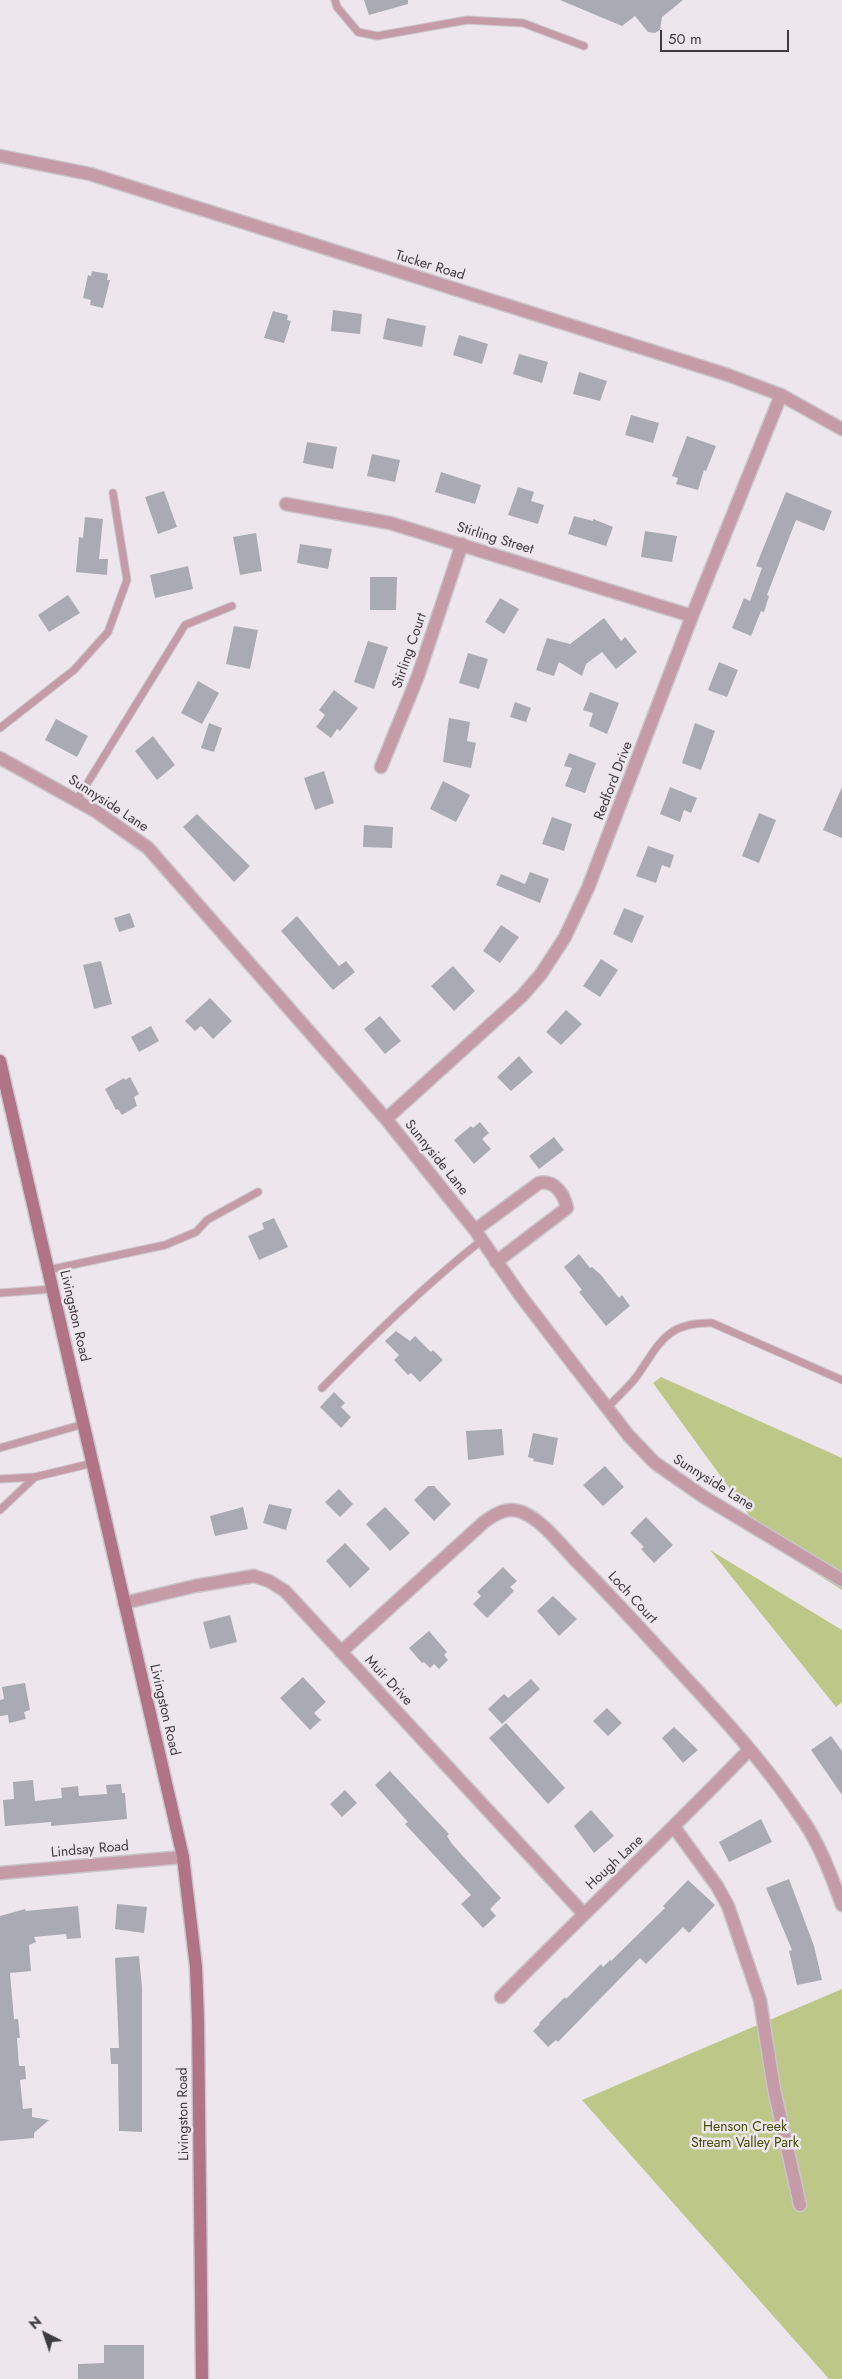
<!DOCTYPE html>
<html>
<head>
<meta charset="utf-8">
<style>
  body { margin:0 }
  #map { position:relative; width:842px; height:2379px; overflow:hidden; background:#ede7ed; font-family:Jost,sans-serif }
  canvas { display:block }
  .north { position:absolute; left:20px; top:2309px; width:50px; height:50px; -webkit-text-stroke:4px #ede7ed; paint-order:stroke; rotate:319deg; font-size:14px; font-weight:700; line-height:20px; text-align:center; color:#3e3c3f }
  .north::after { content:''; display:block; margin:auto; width:18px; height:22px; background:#3e3c3f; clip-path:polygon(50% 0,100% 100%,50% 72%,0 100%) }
  .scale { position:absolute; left:660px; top:30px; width:129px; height:22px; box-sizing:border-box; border:2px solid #3e3c3f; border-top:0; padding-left:6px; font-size:15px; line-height:18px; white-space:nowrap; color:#3e3c3f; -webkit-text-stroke:4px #ede7ed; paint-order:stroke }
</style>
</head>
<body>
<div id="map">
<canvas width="842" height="2379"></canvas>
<div class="north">N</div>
<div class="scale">50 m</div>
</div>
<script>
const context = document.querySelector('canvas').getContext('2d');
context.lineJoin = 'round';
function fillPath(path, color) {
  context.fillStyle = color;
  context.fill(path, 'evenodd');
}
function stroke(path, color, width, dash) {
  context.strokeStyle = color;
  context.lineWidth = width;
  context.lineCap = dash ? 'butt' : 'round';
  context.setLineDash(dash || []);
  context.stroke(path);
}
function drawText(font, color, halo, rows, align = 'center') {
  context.font = font + ' Jost,sans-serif';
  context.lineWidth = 5;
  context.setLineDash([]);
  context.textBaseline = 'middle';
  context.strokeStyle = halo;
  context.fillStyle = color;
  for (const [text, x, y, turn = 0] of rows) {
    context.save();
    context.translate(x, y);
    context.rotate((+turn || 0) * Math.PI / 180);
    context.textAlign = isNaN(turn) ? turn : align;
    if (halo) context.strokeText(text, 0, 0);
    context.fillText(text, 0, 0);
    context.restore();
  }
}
fillPath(new Path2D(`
  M661,1377L842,1458V1590L770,1544L653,1383Z
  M710,1550L842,1630V1702L836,1707Z
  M842,1989V2379H829L582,2100Z`), '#bdc787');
fillPath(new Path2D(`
  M364,0H408V4L369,15Z
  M560,0H683L662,17L660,30L655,33L648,32L635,16L622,26Z
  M92,271L108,274L107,280H110L103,308L90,305L91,300L83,298L88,275L91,276Z
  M333,310L362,314L360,334L331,331Z
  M273,311L288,315L287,320L291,321L284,343L264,338Z
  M387,318L426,326L422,347L383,339Z
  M459,335L488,344L482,364L453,355Z
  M519,354L548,362L542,383L513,374Z
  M579,372L607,381L600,401L573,394Z
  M631,415L659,423L653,443L625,435Z
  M687,436L716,446L706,471L704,470L698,490L676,484L678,478L672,476Z
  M307,442L337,447L333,469L303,463Z
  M372,454L400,460L395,482L367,476Z
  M441,472L481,485L475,504L435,492Z
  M518,487L534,492L531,501L544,505L538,524L508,515Z
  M164,491L177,527L158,534L145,497Z
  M786,492L832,511L824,531L796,520L767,595L769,596L764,612L761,611L751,636L732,628L744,598L750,601L762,568L756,566Z
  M574,516L593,521V519L613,527L606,546L568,534Z
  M85,517L103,519L99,559H108L107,575L76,572L79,537L83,538Z
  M645,531L677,536L672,562L641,557Z
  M256,533L262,571L240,575L233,537Z
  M300,544L332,549L328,569L297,563Z
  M188,566L193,589L155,598L150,575Z
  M370,577H397L396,610H370Z
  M68,595L80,613L49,632L38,615Z
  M500,598L519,609L504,634L485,622Z
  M604,618L621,641L625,637L637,652L616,669L602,652L586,664L582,676L559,662L554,676L536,670L547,638L570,644Z
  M234,626L258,630L250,669L226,664Z
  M368,641L388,647L374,689L354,682Z
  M468,653L488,659L479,689L459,683Z
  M719,662L738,670L727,697L708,690Z
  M198,681L219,693L202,724L181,713Z
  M334,690L358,708L340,731L337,729L331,738L316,727L325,715L319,710Z
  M590,692L619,703L607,734L589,726L593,713L583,710Z
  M515,702L531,708L526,722L510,717Z
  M449,718L470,722L467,741L476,743L471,768L443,762Z
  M56,719L88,736L77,757L45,740Z
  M209,723L222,728L214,752L201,748Z
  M695,723L715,731L701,770L682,763Z
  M153,736L175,765L157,780L135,751Z
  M569,753L596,763L585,793L565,786L572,768L564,766Z
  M324,771L334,803L315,810L304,778Z
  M443,781L470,795L456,822L430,809Z
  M670,787L697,798L691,813L684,810L680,822L660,814Z
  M842,787V838L823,830Z
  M759,813L776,820L759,863L742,856Z
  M197,814L250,866L234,882L183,827Z
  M552,817L572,824L564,851L542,844Z
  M364,825L393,827L392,848L363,847Z
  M648,846L674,855L670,868L662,865L656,883L636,876Z
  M530,872L549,879L540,903L496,885L501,874L525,884Z
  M624,908L644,916L632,943L613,934Z
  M130,913L135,927L119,932L114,918Z
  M297,916L339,966L346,961L355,972L333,990L281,931Z
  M501,925L519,937L500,963L483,951Z
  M601,959L618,970L600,997L583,986Z
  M101,961L112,1004L94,1009L83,965Z
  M453,966L475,991L454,1011L431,986Z
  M210,998L232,1021L213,1039L201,1026L195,1031L185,1021Z
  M566,1010L582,1024L561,1045L546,1032Z
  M380,1016L401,1041L385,1054L364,1029Z
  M151,1026L159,1041L139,1052L131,1037Z
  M519,1056L533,1072L511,1091L497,1077Z
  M130,1077L139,1094L134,1097L137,1106L122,1115L118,1109L116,1110L105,1089L124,1078L125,1080Z
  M480,1122L489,1133L482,1139L491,1149L474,1164L454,1140L471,1126L473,1128Z
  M554,1137L564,1150L539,1169L529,1156Z
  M274,1218L288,1247L259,1260L248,1236L264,1229L262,1223Z
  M579,1254L590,1268L592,1267L601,1275L619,1298L622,1295L630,1306L606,1326L579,1292L582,1290L564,1267Z
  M396,1331L410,1341L415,1336L431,1352L433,1350L443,1360L420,1382L411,1373L408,1375L394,1360L399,1355L385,1341Z
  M334,1392L345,1403L341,1407L351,1417L341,1428L320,1407Z
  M502,1429L504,1455L468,1460L466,1431Z
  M533,1433L558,1438L553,1465L533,1461L534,1459L528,1457Z
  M605,1466L624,1487L603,1506L583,1485Z
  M428,1486H434L451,1504L434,1521L414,1500Z
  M339,1489L353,1504L340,1517L325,1502Z
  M269,1504L292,1509L286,1530L263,1523Z
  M243,1507L248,1529L215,1536L210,1516Z
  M385,1507L410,1533L390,1551L366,1524Z
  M646,1517L673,1545L654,1563L641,1549L644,1547L630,1533Z
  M345,1543L370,1569L350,1588L326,1561Z
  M503,1567L517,1581L510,1587L514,1591L487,1618L473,1604L481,1596L477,1592Z
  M553,1596L577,1619L559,1636L537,1611Z
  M230,1615L237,1642L210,1649L203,1622Z
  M429,1631L447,1652L444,1655L448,1660L439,1669L434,1664L430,1668L424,1662L422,1663L409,1648Z
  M303,1677L326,1702L314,1713L321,1720L310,1730L280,1698Z
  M531,1679L540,1689L502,1724L488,1709L504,1694L508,1698Z
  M25,1683L30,1710L24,1712L26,1719L9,1723L8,1715L0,1716V1700L4,1699L2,1687Z
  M607,1708L622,1723L608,1736L593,1721Z
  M506,1723L565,1788L548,1804L489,1738Z
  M674,1727L698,1750L683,1763L662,1738Z
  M831,1736L842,1751V1795L811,1750Z
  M390,1771L449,1834L447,1836L452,1844L501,1898L490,1909L496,1916L483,1928L461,1904L471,1895L405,1824L408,1822L375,1785Z
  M33,1780L35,1801L62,1798L61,1788L78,1786L79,1796L107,1794L106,1785L121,1784L122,1793H125L127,1819L51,1826V1822L5,1826L3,1800L14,1799L13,1782Z
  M345,1790L357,1803L342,1817L330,1804Z
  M591,1810L614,1836L594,1853L574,1826Z
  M761,1819L772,1842L729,1862L719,1842Z
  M789,1879L814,1946L822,1980L797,1985L789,1951L792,1950L766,1888Z
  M688,1880L715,1905L689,1933L683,1927L646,1964L640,1958L558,2042L556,2040L548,2047L533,2031L540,2024L539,2023L565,1997L566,1999L601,1964L603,1967L610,1960L611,1961L665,1908L663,1906Z
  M117,1904L147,1907L144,1933L115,1929Z
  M78,1906L81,1938L67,1939L66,1934L34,1937L36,1942L29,1945L31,1971L10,1973L14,2019H18L20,2038H17L19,2066H25L26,2079L20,2080L23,2109L32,2108V2117L49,2120L34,2133V2138L0,2141V1916L25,1909L26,1911Z
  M139,1956L142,1987V2132L119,2131L118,2064H111L110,2048H119L115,1958Z
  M104,2345H144V2379H78V2364L104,2363Z`), '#aaaab2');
const service = new Path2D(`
  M335,0L337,7L358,32L377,36L467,20L523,23L584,46
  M0,728L74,670L108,632L127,580L113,493
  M77,800L185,625L232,606
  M48,1270L165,1245L196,1232L207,1220L258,1192
  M0,1293L53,1289
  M322,1388C373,1336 424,1286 482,1240
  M608,1407C617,1397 629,1387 637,1376C660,1343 666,1322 712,1323L842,1380
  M0,1448L84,1424
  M0,1479L35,1477L93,1463
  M0,1510L35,1477`);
const minor = new Path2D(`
  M286,504L390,523L692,616
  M0,758L97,812L148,848L386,1119L475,1230L520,1295L573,1364L629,1436L655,1463L704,1497L842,1580
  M381,767L418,676L462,544
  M386,1119L522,996L541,974L565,937L588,888L692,616L781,395
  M475,1230L539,1183C555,1180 564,1194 567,1208L496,1262
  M124,1603L195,1586L254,1576L269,1581L285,1591L583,1913
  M341,1652L484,1522C495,1514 508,1506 522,1512C544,1521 563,1548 580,1565C616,1601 650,1639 684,1676C725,1720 767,1766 800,1816C819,1842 831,1875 842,1905
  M674,1827L717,1886L728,1906L760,2000L774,2089L800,2205
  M0,1873L183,1857
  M501,1997C583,1914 668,1834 749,1750`);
const tertiary = new Path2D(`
  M0,156L90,174L728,375L781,395L842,429`);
const secondary = new Path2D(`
  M0,1061L183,1857L196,1967L198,2020L202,2379`);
stroke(service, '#cac5ca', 9);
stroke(minor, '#cac5ca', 15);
stroke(tertiary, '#cac5ca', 15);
stroke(secondary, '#cac5ca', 15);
stroke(service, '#c49ba6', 7);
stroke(minor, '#c49ba6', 12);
stroke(tertiary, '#c49ba6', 12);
stroke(secondary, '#b07486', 12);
drawText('14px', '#3e3c3f', '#ede7ed', [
  ["Tucker Road",430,266,17],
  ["Stirling Street",495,539,17],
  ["Stirling Court",410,651,-71],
  ["Redford Drive",614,781,-69],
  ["Sunnyside Lane",108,804,33],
  ["Sunnyside Lane",436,1158,51],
  ["Livingston Road",74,1316,77],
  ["Sunnyside Lane",713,1483,32],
  ["Loch Court",632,1598,47],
  ["Muir Drive",388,1681,47],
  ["Livingston Road",164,1710,77],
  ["Lindsay Road",90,1850,-5],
  ["Hough Lane",615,1863,-43],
  ["Livingston Road",184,2114,-91]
]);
drawText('14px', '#464d06', '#ede7ed', [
  ["Henson Creek",745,2128],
  ["Stream Valley Park",745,2144]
]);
</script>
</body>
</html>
